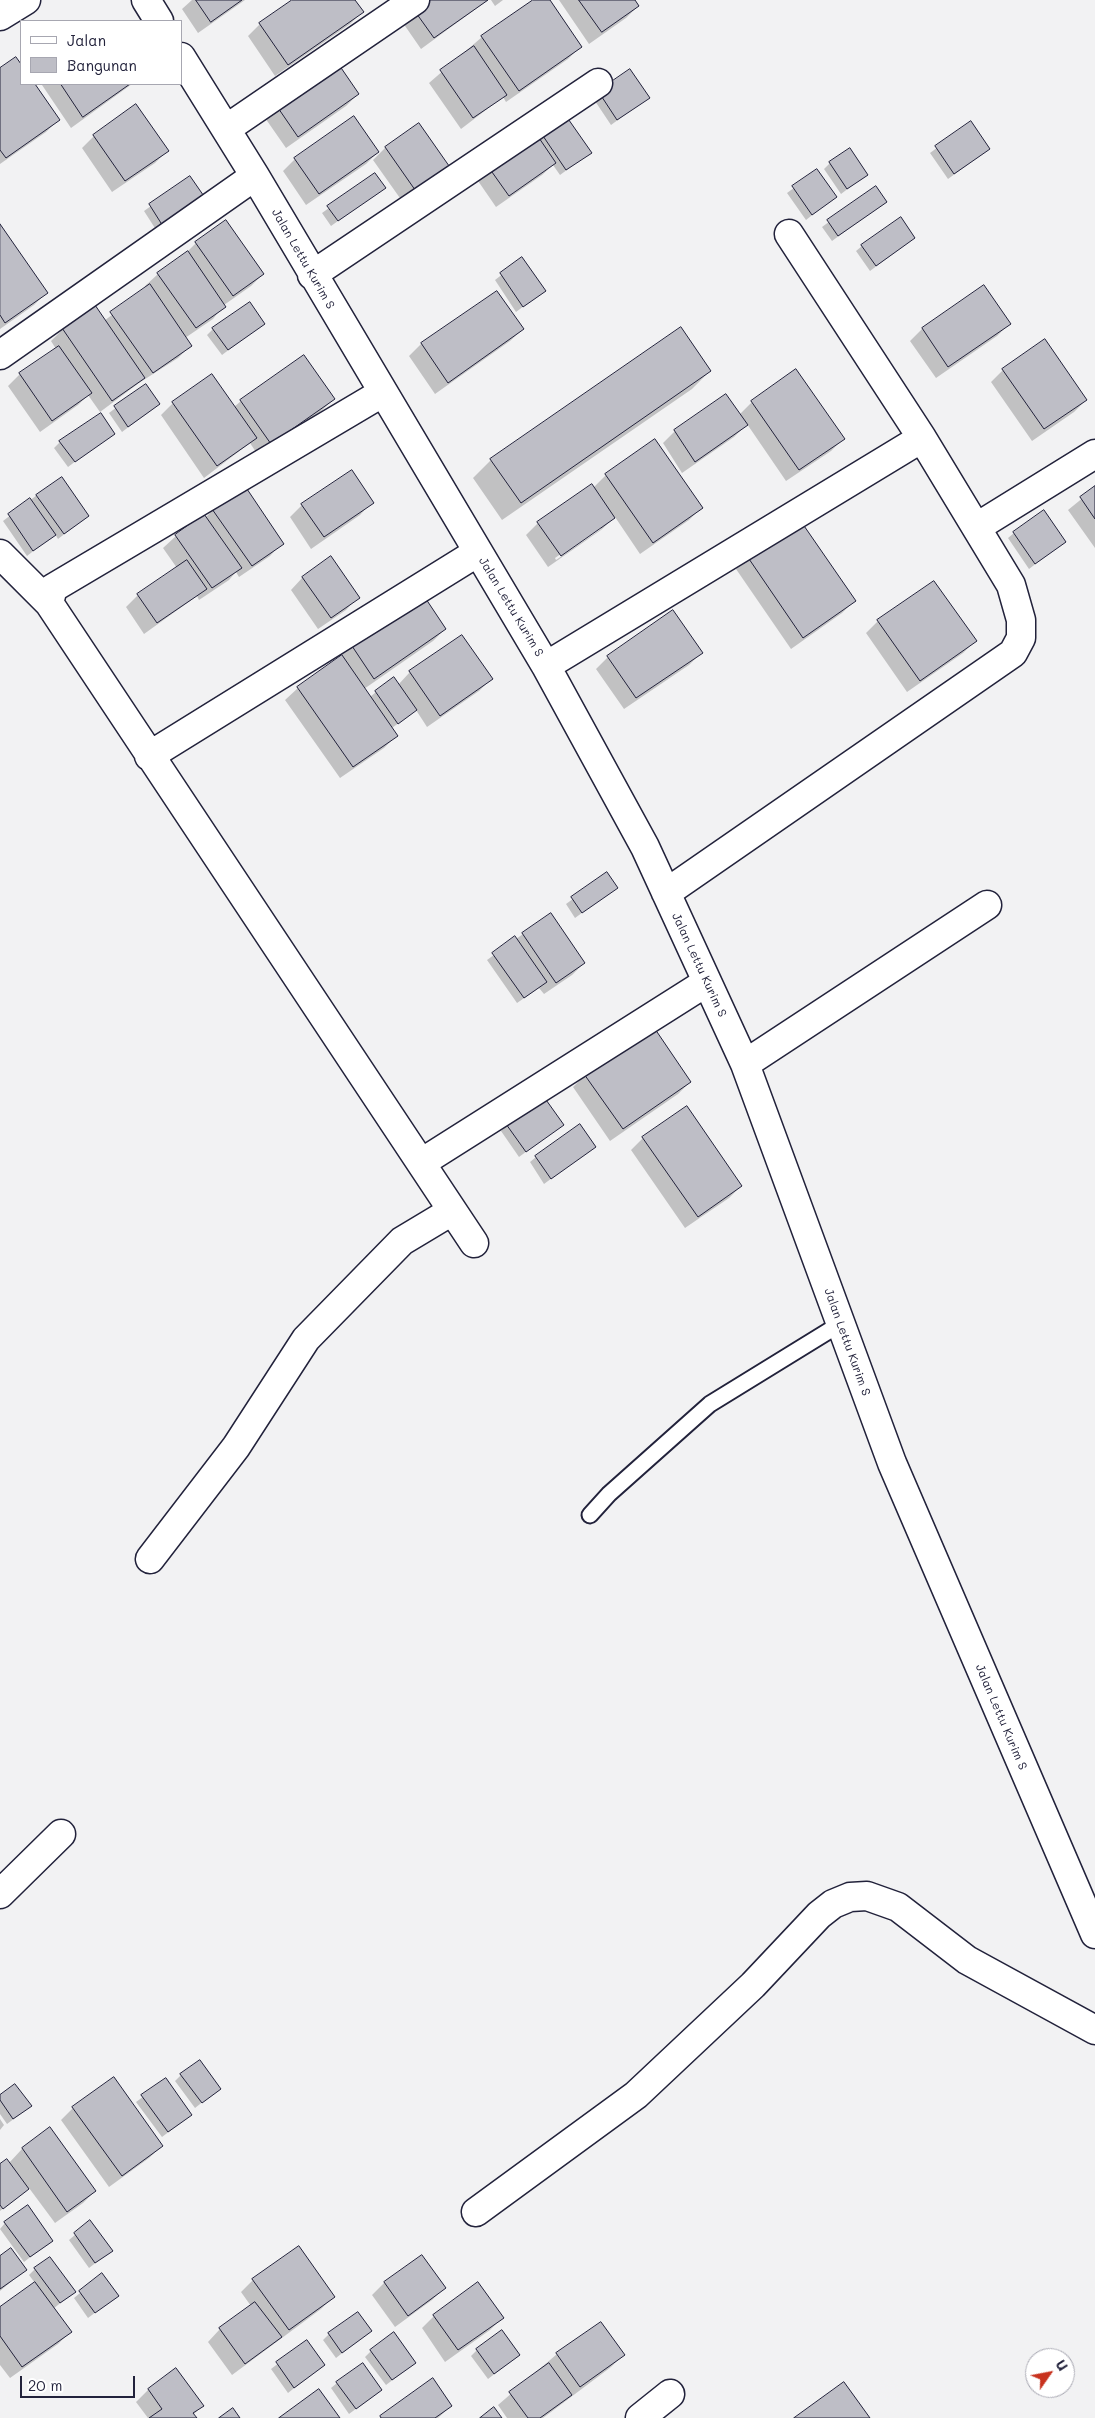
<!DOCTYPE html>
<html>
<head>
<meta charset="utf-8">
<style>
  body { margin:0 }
  #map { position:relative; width:1095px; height:2418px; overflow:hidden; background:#f2f2f3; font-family:Mali,sans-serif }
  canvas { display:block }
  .legend { position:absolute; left:20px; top:20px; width:162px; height:65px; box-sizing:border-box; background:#fff; border:1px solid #a7a7b1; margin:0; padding:6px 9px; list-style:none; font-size:15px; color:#22223b }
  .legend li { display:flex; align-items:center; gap:10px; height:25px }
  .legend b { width:25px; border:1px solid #a7a7b1 }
  .north { position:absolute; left:1025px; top:2348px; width:50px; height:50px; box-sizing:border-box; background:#fff; border:1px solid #a7a7b1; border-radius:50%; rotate:57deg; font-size:14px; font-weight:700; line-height:20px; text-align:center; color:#22223b }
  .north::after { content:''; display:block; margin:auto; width:18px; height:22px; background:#c8321e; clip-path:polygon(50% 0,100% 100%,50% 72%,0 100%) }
  .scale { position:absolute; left:20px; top:2376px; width:115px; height:22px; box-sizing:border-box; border:2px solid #22223b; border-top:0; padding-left:6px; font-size:15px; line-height:18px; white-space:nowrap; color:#22223b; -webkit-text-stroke:4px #fff; paint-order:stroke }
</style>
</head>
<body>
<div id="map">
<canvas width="1095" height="2418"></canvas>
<ul class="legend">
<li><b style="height:6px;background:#fff"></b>Jalan</li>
<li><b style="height:14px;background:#bebec6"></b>Bangunan</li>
</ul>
<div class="north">U</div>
<div class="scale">20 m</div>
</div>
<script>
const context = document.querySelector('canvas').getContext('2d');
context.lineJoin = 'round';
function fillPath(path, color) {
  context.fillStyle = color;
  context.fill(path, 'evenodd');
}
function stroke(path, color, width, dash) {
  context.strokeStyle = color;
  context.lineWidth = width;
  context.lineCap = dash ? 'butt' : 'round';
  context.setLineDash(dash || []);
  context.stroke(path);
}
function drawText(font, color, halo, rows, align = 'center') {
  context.font = font + ' Mali,sans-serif';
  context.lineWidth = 4;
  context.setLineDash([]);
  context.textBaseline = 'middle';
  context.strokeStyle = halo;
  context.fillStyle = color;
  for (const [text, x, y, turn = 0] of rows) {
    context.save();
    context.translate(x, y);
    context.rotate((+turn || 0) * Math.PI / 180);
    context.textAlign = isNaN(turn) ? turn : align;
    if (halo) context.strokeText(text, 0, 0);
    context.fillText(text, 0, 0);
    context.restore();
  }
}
fillPath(new Path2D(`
  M192,0H245L198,33L182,9Z
  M294,0H354L362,12L350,24L275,76L248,36L260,24Z
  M430,0H488L421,49L403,23Z
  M491,0H503L495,6Z
  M535,0H548L581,46L568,59L506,102L503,97L461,129L429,83L482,37Z
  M559,0H633L638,6L626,18L589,44Z
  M16,58L21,66V84H33L58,120L46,132L0,164V70Z
  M44,84H132L71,128L42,85Z
  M598,92L648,98L611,125L593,98Z
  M358,94L346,106L286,148L263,115L275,103Z
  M970,123L989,149L948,179L930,153Z
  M419,125L452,173L407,208L373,160L385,148Z
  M540,131L590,153L560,175L553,165L542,175L496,207L476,178Z
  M94,136L167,151L155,163L112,192L82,148Z
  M378,152L366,164L306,205L283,171L295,159Z
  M830,163L866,175L841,194L824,169Z
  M817,171L835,197L806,220L787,193Z
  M375,175L384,188L331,226L322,213Z
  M190,178L160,236L144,211Z
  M875,188L885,202L832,241L822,227Z
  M0,226L46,293L34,305L0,329Z
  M914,238L870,271L856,251L862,246Z
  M196,243L263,274L251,286L224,305L213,319L185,338L190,346L178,358L139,383L100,412L88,395L78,405L40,432L8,386L20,374L56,349L51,341L63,329L94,307L104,321L147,288L145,286L158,274L184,255Z
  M522,259L544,291L516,312L495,280Z
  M984,287L1009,324L997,336L936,378L910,341L922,329Z
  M497,292L523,329L510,341L435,394L409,356L421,344Z
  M263,324L222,355L207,335L213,329Z
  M1003,370L1086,400L1074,412L1032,441L991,382Z
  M710,371L692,389L502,520L473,478L491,460Z
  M212,375L234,407L241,401L334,399L321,411L258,455L250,443L204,478L161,415L173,403Z
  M146,385L159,404L122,432L109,413Z
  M726,396L739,415L752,402L843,439L831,451L786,481L747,424L734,437L682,473L663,443L675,431Z
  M113,433L68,467L54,448L60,442Z
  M352,472L372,502L360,515L311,549L290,517L302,505Z
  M606,475L701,508L689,520L640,554L615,517L601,530L548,567L526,535L538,523L593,488ZM601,526V529L556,560L555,558Z
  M1095,488V548L1068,510Z
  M37,495L88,516L58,539L55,534L27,556L3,521Z
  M213,510L282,543L270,556L239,577L236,572L229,580L199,600L197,596L144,634L126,607L138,595L177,568L163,548L176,536L204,516L205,518Z
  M1014,533L1064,542L1029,569L1008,538Z
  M748,557L854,601L842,613L791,649L736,569Z
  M303,577L358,597L346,610L318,629L291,590Z
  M878,621L975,641L963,653L907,692L866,633Z
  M445,629L433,641L364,689L370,697L376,692L398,685L410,672L491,679L479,691L427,727L416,710L392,728L397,735L384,748L340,778L285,700L298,688L340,659L338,656L350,644Z
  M701,653L689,665L624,709L596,669L608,657Z
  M607,874L616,888L575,918L566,904Z
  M523,934L584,963L572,975L544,994L539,988L517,1003L487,960Z
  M585,1075L690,1082L678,1094L610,1141L573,1087Z
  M507,1125H562L519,1157L501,1131Z
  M643,1138L741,1186L729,1198L685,1228L631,1150Z
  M594,1147L544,1184L530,1162L536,1157Z
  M181,2075L219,2089L195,2108L175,2081Z
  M166,2080L191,2115L162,2137L136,2102Z
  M0,2096L31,2106L7,2124L0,2114Z
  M73,2108L162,2146L149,2158L109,2187L61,2120Z
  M0,2119L4,2125L0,2130Z
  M50,2129L95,2191L83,2203L55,2223L29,2188L0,2211V2166L9,2163L22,2149Z
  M90,2222L111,2251L89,2268L69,2240Z
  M5,2223L51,2241L24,2262L0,2229Z
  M0,2257L25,2270L0,2291Z
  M422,2257L444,2288L432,2300L395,2327L372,2295L384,2283Z
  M35,2269L74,2292L53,2309L70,2332L58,2344L10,2378L0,2365V2308L35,2283L29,2275Z
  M102,2275L117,2296L88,2318L74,2298Z
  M253,2280L333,2297L321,2309L232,2375L208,2342L220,2329L251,2306L241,2292Z
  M478,2284L502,2318L490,2330L445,2362L422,2328L434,2316Z
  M370,2331L336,2358L323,2340L329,2334Z
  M306,2342L323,2365L288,2393L271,2369Z
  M477,2350L519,2355L488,2379L471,2356Z
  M371,2351L415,2363L386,2385L365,2357Z
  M557,2354L623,2355L611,2367L543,2418H507L498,2405Z
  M175,2370L202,2406L193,2415L195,2418H148L136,2402L148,2390Z
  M433,2380L451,2406L438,2418H380Z
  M337,2383L381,2390L349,2414L331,2388Z`), '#0003');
const building = new Path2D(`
  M196,0H242L211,22Z
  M292,0H355L364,12L288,65L259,23Z
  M428,0H488L434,38L414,10Z
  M533,0H550L582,47L519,91L481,36Z
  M579,0H635L639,6L602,32Z
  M474,46L507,95L473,118L440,70Z
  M16,57L21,64V84H35L60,120L6,158L0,150V68Z
  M335,59L359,94L298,137L274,102Z
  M630,69L650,98L617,120L598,91Z
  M61,84H130L83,117Z
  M136,104L169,151L125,181L93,135Z
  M564,113L592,153L566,170L539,130Z
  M354,116L379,152L319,194L294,158Z
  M971,121L990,149L954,174L935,146Z
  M419,123L454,173L420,197L385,147Z
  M535,132L556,163L509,196L487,165Z
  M850,148L868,175L847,189L829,162Z
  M817,169L837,197L812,215L792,186Z
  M375,173L386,188L338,221L327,206Z
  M190,176L208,202L166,231L149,204Z
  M876,186L887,202L838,236L827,220Z
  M901,217L915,238L876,266L861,245Z
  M226,220L264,274L233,296L195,242Z
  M0,224L48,293L5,323L0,315Z
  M188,251L226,307L196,328L157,273Z
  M522,257L546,291L523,307L500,273Z
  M150,284L192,346L153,373L110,312Z
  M984,285L1011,324L948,367L922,328Z
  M497,291L524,329L448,383L421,343Z
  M250,302L265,324L228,350L212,328Z
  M95,305L145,378L112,401L62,328Z
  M681,327L711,371L521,503L490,459Z
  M1045,339L1087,400L1044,429L1002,369Z
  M59,346L92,393L52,421L19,373Z
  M304,355L335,399L271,444L240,400Z
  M796,369L845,439L799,470L751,401Z
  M212,374L257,438L217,466L172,402Z
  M146,384L160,404L128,427L114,406Z
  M726,394L748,425L695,462L674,430Z
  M101,413L115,434L75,462L59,441Z
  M655,439L703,508L653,543L605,474Z
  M352,470L374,503L324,537L301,504Z
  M62,477L89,516L64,534L36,495Z
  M592,484L615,518L561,556L537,522Z
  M245,486L284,544L252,566L212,509Z
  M1095,486V519L1080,497Z
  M30,498L56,535L33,551L8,514Z
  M1044,510L1066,542L1035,564L1013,532Z
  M204,514L242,568L212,588L175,535Z
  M800,520L856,601L803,638L747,556Z
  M331,556L360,598L331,618L302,577Z
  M187,560L207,589L157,623L137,594Z
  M934,581L977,641L920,681L877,620Z
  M422,593L446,629L374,679L350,643Z
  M673,610L703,653L636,698L607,656Z
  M462,635L493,679L440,716L409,671Z
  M342,655L398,736L353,767L297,687Z
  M394,677L417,710L398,724L375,691Z
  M607,872L618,888L582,913L571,897Z
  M551,913L585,963L556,983L522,933Z
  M515,936L547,982L524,998L492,953Z
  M653,1026L691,1082L623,1129L584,1074Z
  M544,1097L564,1125L526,1152L506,1124Z
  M687,1106L742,1186L698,1217L642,1137Z
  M580,1124L596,1147L551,1179L535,1156Z
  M200,2060L221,2089L202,2103L180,2074Z
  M114,2077L163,2146L122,2176L72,2107Z
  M166,2078L192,2115L168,2132L141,2095Z
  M15,2084L32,2106L13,2119L0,2100V2095Z
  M50,2127L96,2191L67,2212L22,2148Z
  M7,2159L29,2189L3,2209L0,2205V2164Z
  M28,2205L53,2241L30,2257L4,2222Z
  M90,2220L113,2251L95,2263L74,2233Z
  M299,2246L335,2297L289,2330L252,2279Z
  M11,2248L27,2270L0,2289V2256Z
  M422,2255L446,2288L408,2316L384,2282Z
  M50,2257L76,2292L60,2303L34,2268Z
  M102,2273L119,2296L95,2313L79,2291Z
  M35,2282L72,2332L22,2367L0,2336V2307Z
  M478,2282L504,2318L458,2350L433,2315Z
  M255,2302L282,2337L245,2364L219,2328Z
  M358,2312L372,2331L342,2353L328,2333Z
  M601,2322L625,2355L580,2387L556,2353Z
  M502,2330L520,2355L494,2374L476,2349Z
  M394,2332L416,2363L392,2380L370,2350Z
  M307,2340L325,2365L294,2388L276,2362Z
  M363,2363L382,2390L356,2409L336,2382Z
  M549,2363L572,2395L540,2418H528L509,2392Z
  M176,2368L204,2406L193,2413L197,2418H149L162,2409L148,2389Z
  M433,2378L452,2406L435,2418H381L380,2416Z
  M844,2382L870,2418H794Z
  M319,2389L340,2418H279Z
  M494,2407L502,2418H480Z
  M233,2408L240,2418H219Z`);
fillPath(building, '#bebec6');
stroke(building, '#22223b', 1);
const service = new Path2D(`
  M590,1515L609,1494L710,1404L840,1324`);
const minor = new Path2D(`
  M146,0L159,21
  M0,16L26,0
  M181,57L255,176L546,666L645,847L745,1064L892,1463L1095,1934
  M226,129L415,0
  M312,275L598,83
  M0,355L255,176
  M382,393L53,588L49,603L474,1243
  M977,527L1095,454
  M0,554L49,603
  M546,666L922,438
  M149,756L478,552
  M666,893L1013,653L1021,638V620L1011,585L922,438L789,234
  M745,1064L987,905
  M421,1163L707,982
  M150,1559L236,1447L306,1339L402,1241L452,1211
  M0,1894L61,1834
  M476,2212L636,2095L753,1985L819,1915L833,1904L850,1897L867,1896L898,1907L967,1960L1095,2030
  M640,2418L670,2394`);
stroke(service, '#22223b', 19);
stroke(minor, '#22223b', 31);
stroke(service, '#fff', 15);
stroke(minor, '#fff', 28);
drawText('12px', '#22223b', '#fff', [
  ["Jalan Lettu Kurim S",303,259,60],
  ["Jalan Lettu Kurim S",511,607,59],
  ["Jalan Lettu Kurim S",699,965,65],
  ["Jalan Lettu Kurim S",847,1342,70],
  ["Jalan Lettu Kurim S",1001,1717,67]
]);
</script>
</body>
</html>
